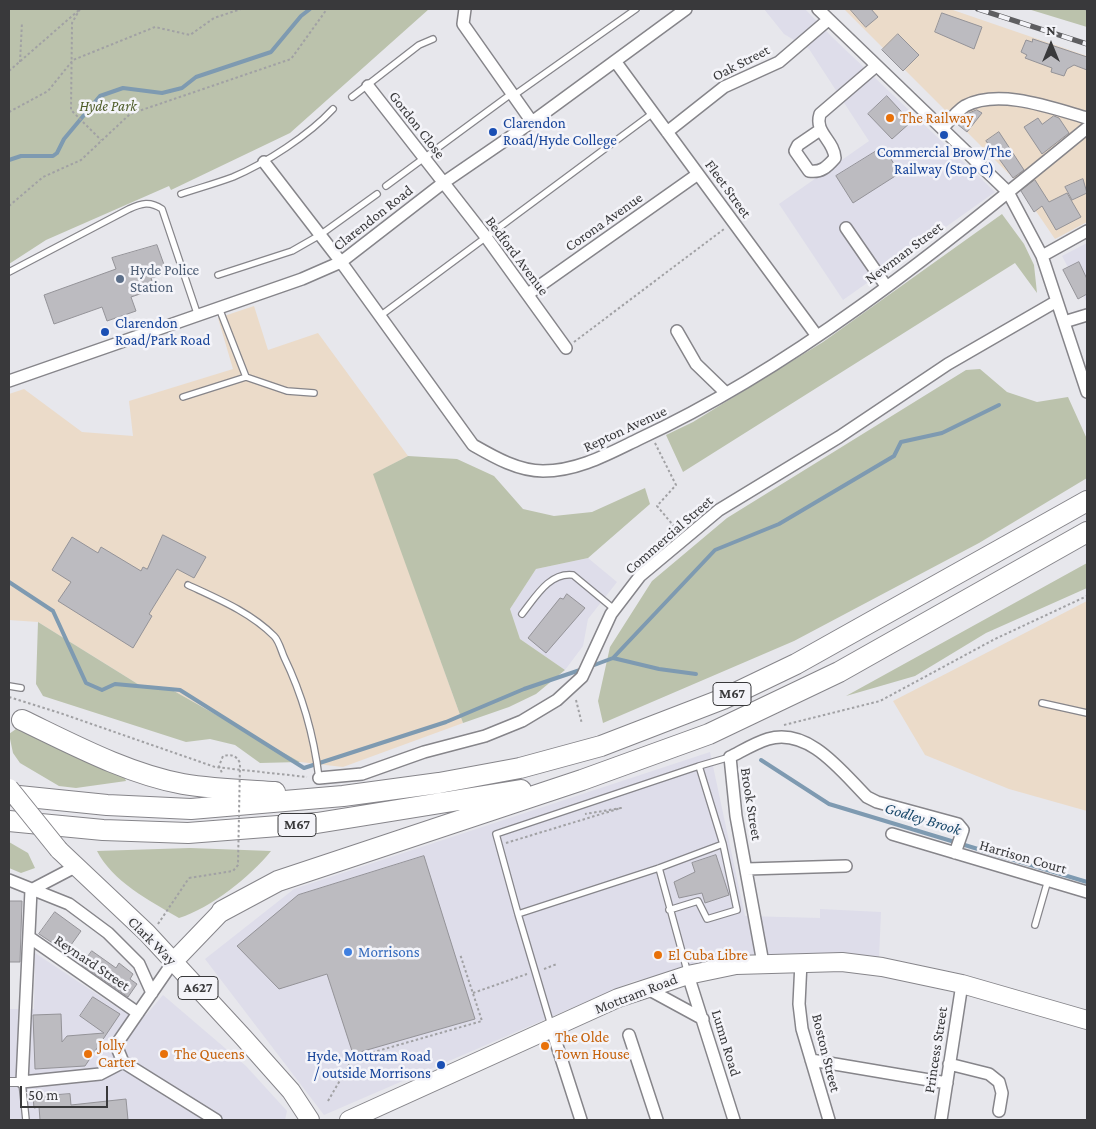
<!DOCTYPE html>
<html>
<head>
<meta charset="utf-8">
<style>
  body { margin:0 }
  #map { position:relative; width:1096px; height:1129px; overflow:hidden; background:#e7e7ec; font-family:"Crimson Pro",serif }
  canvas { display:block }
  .frame { position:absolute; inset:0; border:10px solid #39393b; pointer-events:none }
  .north { position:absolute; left:1026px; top:20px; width:50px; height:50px; -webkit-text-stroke:4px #f4f4f9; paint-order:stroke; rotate:0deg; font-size:14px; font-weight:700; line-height:20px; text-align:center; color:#39393b }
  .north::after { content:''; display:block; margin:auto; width:18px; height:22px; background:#39393b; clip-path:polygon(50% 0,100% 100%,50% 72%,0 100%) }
  .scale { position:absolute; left:20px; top:1086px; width:88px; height:22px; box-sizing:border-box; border:2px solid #39393b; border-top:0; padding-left:6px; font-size:15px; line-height:18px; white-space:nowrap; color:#39393b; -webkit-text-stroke:4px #f4f4f9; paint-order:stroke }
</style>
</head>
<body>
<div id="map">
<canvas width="1096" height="1129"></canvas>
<div class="frame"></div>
<div class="north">N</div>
<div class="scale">50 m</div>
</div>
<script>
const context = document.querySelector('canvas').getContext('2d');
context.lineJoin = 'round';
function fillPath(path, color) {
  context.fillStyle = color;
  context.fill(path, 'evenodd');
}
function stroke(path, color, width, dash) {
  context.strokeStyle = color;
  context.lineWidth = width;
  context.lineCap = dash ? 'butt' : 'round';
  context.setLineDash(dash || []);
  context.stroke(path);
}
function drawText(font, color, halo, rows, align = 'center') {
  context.font = font + ' "Crimson Pro",serif';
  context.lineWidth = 5;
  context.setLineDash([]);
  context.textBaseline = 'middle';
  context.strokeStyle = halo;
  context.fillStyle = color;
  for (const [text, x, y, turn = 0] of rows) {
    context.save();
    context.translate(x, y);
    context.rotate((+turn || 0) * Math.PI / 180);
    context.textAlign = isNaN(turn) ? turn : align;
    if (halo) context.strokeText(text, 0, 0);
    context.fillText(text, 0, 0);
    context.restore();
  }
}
fillPath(new Path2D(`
  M764,9H805L831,36L995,192L843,300L779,204L869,141L809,49L784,34Z
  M1087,243V303L1062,256Z
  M588,558L617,582L588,619L583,646L565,670L520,639L510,609L536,569Z
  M710,752L745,916L820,918V909L881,912L879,958L737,963L634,981L324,1115L205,959L294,889Z
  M35,953L127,1014L146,1015L163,995L246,1066L287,1111L285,1120H9V1009H34Z`), '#deddea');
fillPath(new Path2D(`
  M844,9H950L1087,56V222L1055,239L1014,179Z
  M254,306L268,350L318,333L408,456L374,474L463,723L343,767L300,762L174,691L141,686L38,622L9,620V394L24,389L82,432L133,436L129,401L233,369L218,318Z
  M1087,601V811L1009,789L925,755L893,701Z`), '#ebdbc9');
fillPath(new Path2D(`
  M9,9H429L290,133L171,190L169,186L46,240L9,264Z
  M1028,9H1087V27Z
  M1002,214L1024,244L1034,265L1037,293L1015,263L683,472L666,435L693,422L823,342Z
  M980,369L1007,392L1037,402L1068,397L1087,439V478L979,543L794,641L603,723L598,701L610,647L652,581L727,518L966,370Z
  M408,456L457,459L494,476L523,509L554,516L592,512L645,488L650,504L588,558L536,569L510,609L520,639L565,670L536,694L509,707L463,723L373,474Z
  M1087,563V588L986,633L915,676L846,696Z
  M38,622L141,686L174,691L300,762L260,763L235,745L210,739L186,742L43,696L36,684Z
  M16,729L124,776L126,781L76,788L59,786L20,763L13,753L9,734Z
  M9,842L28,853L35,868L21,873L9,868Z
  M190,848L271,851C250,877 211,908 179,918C150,901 112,881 97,851Z`), '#bbc2ac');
stroke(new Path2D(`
  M9,160L21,156H53L57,153L64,139L100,96L123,88L162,93L182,88L196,77L271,52L301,16L310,9
  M9,582L53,611L86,683L102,690L115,684L180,690L304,768L446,722L524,689L583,669
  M613,658L659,669L696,674
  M589,667L613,658L715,550L779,524L894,456L901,442L942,433L999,405
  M761,760L829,804L1087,882`), '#7e9ab1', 4);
const building = new Path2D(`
  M850,9H871L878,17L866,27Z
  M942,13L982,27L974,49L935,32Z
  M898,34L919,55L903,71L882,50Z
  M1033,39L1087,57V70L1074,65L1067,69L1064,76L1051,72L1052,68L1025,58L1027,55L1021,52L1026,40L1032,42Z
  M887,96L911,122L892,139L868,114Z
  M977,110L982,113L967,132L957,124L967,114Z
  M1054,116L1059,118L1069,133L1042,154L1024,127L1038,118L1042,124Z
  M999,132L1024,170L1013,178L986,141Z
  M883,147L900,173L853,203L836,176Z
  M1083,179L1087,193L1072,200L1065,187Z
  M1035,180L1049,202L1067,193L1081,217L1056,230L1042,206L1034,212L1021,191Z
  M157,245L167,273L151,278L155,289L131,297L136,311L107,321L102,307L54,324L44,295L116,269L112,258Z
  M1079,262L1087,279V294L1078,299L1063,270Z
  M163,535L206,557L194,578L177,569L149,614L152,616L133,648L58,601L71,582L52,570L72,537L98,553L101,547L141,571L143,567L147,569Z
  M567,594L585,608L546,653L528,638L560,598L563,599Z
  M716,855L729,895L705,903L702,893L679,898L674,882L695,872L692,863Z
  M424,856L475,1019L353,1054L327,974L279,989L237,946L298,895Z
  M9,901H22L20,962H9Z
  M55,912L81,931L66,952L39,934Z
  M92,951L116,968L119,963L133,974L130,979L137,984L128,997L82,965Z
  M93,997L120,1014L85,1066L35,1069L33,1015L61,1014L62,1042L67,1036L104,1033L80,1016Z
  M70,1094L71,1105L126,1099L128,1120H40L39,1107L34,1108L33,1097Z`);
fillPath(building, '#bcbbc0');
stroke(building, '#949398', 1);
const service = new Path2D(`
  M513,96L636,9
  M352,97L419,45L433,39
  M386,186L511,94
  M181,194C199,188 217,183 233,177C266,163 309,135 333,109
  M9,272L129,209C142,203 150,201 162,209L198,316
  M218,275L292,251L320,235L377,194
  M380,316L653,113
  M246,377L287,391L314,393
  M183,397L246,377L219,308
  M188,585C218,599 250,612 274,636C279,641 281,650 284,657C302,694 314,737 319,778
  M522,614C535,598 549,572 573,575L614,609
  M9,686L21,688
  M1042,703L1087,713
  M699,766L730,757
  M659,868L688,974
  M518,914L496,834L699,766L723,844L737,910L707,919L698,901L669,910
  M1035,925L1048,880
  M551,1025L518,914L659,868L723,844
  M22,1082L26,1120`);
const pedestrian = new Path2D(`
  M9,1082H22`);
const minor = new Path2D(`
  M465,9L463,24L532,122
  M818,9L1008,192L1042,256L1087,392
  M615,61L817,336
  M368,86L486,237L566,348
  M943,128C949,121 957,111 965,106C999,88 1052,108 1087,118
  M820,130L798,145L795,151L809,171C821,173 827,167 835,158C834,140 814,133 820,114L876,66
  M667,132L724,87L779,62L828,20
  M264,162L341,262L473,445C494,457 518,471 543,471C578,471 608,454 639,439C803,363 947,242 1087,128
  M846,228L886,286
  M1042,256L1087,231
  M528,294L698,174
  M1064,322L1087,315
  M677,331L696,364L726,393
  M9,381L302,279L341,262L443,183L532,122L686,9
  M319,778L362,774L424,752L485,736L522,721L557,700L582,677L611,614L640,576L719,510L839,437L948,364L1057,301
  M892,834L1087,892
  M747,869L846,866
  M9,880L69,904L108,933L139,964L152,993
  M31,890L22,1082L100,1074L123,1062
  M31,890L75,867
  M29,937L138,1013
  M801,962L799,1004L802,1029L829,1120
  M763,963L736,816L730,757C742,751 755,743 768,739C809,727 842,772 867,797L877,802L958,824L963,830L955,853
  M688,975L734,1120
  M646,988L703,1019
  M552,1030L581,1120
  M629,1035L657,1120
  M811,1060L947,1083
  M123,1062L118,1050V1042L173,962
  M123,1062L216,1120
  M949,1064L989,1074L999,1082L1002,1093L999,1111
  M941,1120L962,984`);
const primary = new Path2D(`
  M59,850L147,933L243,1037L291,1091L310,1120
  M173,962L222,911
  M349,1120L618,998L688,975L736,965L842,962L882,967L962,984L1087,1020`);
const motorway = new Path2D(`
  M22,720C72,744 128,774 183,784C213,789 244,790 275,792
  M9,795L107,805L191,809L343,796L439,783L520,768L601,746L723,699L796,664L1087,501
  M9,821L103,830L188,833L317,823L521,790
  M222,911L278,881L582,780L709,734L839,672L1087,532`);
stroke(service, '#86858a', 8);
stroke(pedestrian, '#86858a', 10);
stroke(minor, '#86858a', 14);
stroke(primary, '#86858a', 20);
stroke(motorway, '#86858a', 22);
stroke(new Path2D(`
  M80,9L72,23L71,110L101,140
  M1085,9L1087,10
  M20,62L22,22
  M9,71L79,10
  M9,112L48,91L73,60L155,27L190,35L214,18L241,9
  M9,206L43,177L81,160L130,114L291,59L327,9
  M574,342L724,229
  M655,443L676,485L657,506L678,531
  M9,697L60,713L215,767L307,777
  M576,700L582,724
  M784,725L880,701L995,639L1087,596
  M506,843L621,808L585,814
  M158,924L189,878
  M544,969L557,964
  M473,993L527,974
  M328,1101L353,1058L482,1021L460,954`), '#a1a1a4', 2, [2.5, 2.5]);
stroke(service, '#fff', 5.5);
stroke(pedestrian, '#fff', 8);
stroke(minor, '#fff', 11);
stroke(primary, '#fff', 18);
stroke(motorway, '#fff', 20);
const rail = new Path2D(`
  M978,9L1087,44`);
stroke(rail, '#5e5e61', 5.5);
stroke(rail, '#f4f4f9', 4, [11]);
const primaryBridge = new Path2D(`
  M9,788L59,850`);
stroke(primaryBridge, '#86858a', 20, []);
stroke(new Path2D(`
  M189,878L233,871L238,865L240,763C236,755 231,754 223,756L219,766L222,773`), '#a1a1a4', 2, [2.5, 2.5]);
stroke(primaryBridge, '#fff', 18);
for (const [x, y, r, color] of [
  [890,118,5,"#e8710a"],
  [493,132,5,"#1a4fb4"],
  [944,135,5,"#1a4fb4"],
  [120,279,5,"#5c6f8a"],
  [105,332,5,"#1a4fb4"],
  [348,952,5,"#3f7fe0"],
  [658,955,5,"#e8710a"],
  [545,1046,5,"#e8710a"],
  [88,1054,5,"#e8710a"],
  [164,1054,5,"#e8710a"],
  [441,1065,5,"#1a4fb4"]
]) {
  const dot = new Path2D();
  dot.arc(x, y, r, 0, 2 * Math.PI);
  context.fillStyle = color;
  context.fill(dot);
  stroke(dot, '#f4f4f9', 2);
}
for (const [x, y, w] of [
  [732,694,38],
  [297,825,38],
  [198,988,40]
]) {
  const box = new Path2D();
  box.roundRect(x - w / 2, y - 11.5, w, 23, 4);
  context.fillStyle = '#f4f4f9';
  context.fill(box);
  stroke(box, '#39393b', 1);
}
drawText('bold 14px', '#39393b', null, [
  ["M67",732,694],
  ["M67",297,825],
  ["A627",198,988]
]);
drawText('15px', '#39393b', '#f4f4f9', [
  ["Oak Street",741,63,-27],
  ["Gordon Close",417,125,52],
  ["Fleet Street",728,189,54],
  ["Clarendon Road",373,218,-38],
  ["Corona Avenue",604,222,-35],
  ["Newman Street",904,253,-37],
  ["Bedford Avenue",517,256,53],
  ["Repton Avenue",625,429,-25],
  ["Commercial Street",669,535,-41],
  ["Brook Street",751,804,81],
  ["Harrison Court",1023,857,16],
  ["Clark Way",152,941,45],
  ["Reynard Street",92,963,34],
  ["Mottram Road",636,994,-21],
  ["Lumn Road",726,1043,73],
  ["Princess Street",936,1050,-81],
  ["Boston Street",826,1053,76]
]);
drawText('italic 15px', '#505e2b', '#f4f4f9', [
  ["Hyde Park",108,106]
]);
drawText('15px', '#c56008', '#f4f4f9', [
  ["The Railway",900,118],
  ["El Cuba Libre",668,955],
  ["The Olde",555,1037],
  ["Town House",555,1054],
  ["Jolly",98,1045],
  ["Carter",98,1062],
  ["The Queens",174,1054]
], 'left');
drawText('15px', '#164399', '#f4f4f9', [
  ["Clarendon",503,123],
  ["Road/Hyde College",503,140],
  ["Commercial Brow/The",944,152,"center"],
  ["Railway (Stop C)",944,169,"center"],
  ["Clarendon",115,323],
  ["Road/Park Road",115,340],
  ["Hyde, Mottram Road",431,1056,"right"],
  ["/ outside Morrisons",431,1073,"right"]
], 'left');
drawText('15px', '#4e5e75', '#f4f4f9', [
  ["Hyde Police",130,270],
  ["Station",130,287]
], 'left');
drawText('15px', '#366cbe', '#f4f4f9', [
  ["Morrisons",358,952]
], 'left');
drawText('italic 16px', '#1a496b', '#f4f4f9', [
  ["Godley Brook",923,819,17]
]);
</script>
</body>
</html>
